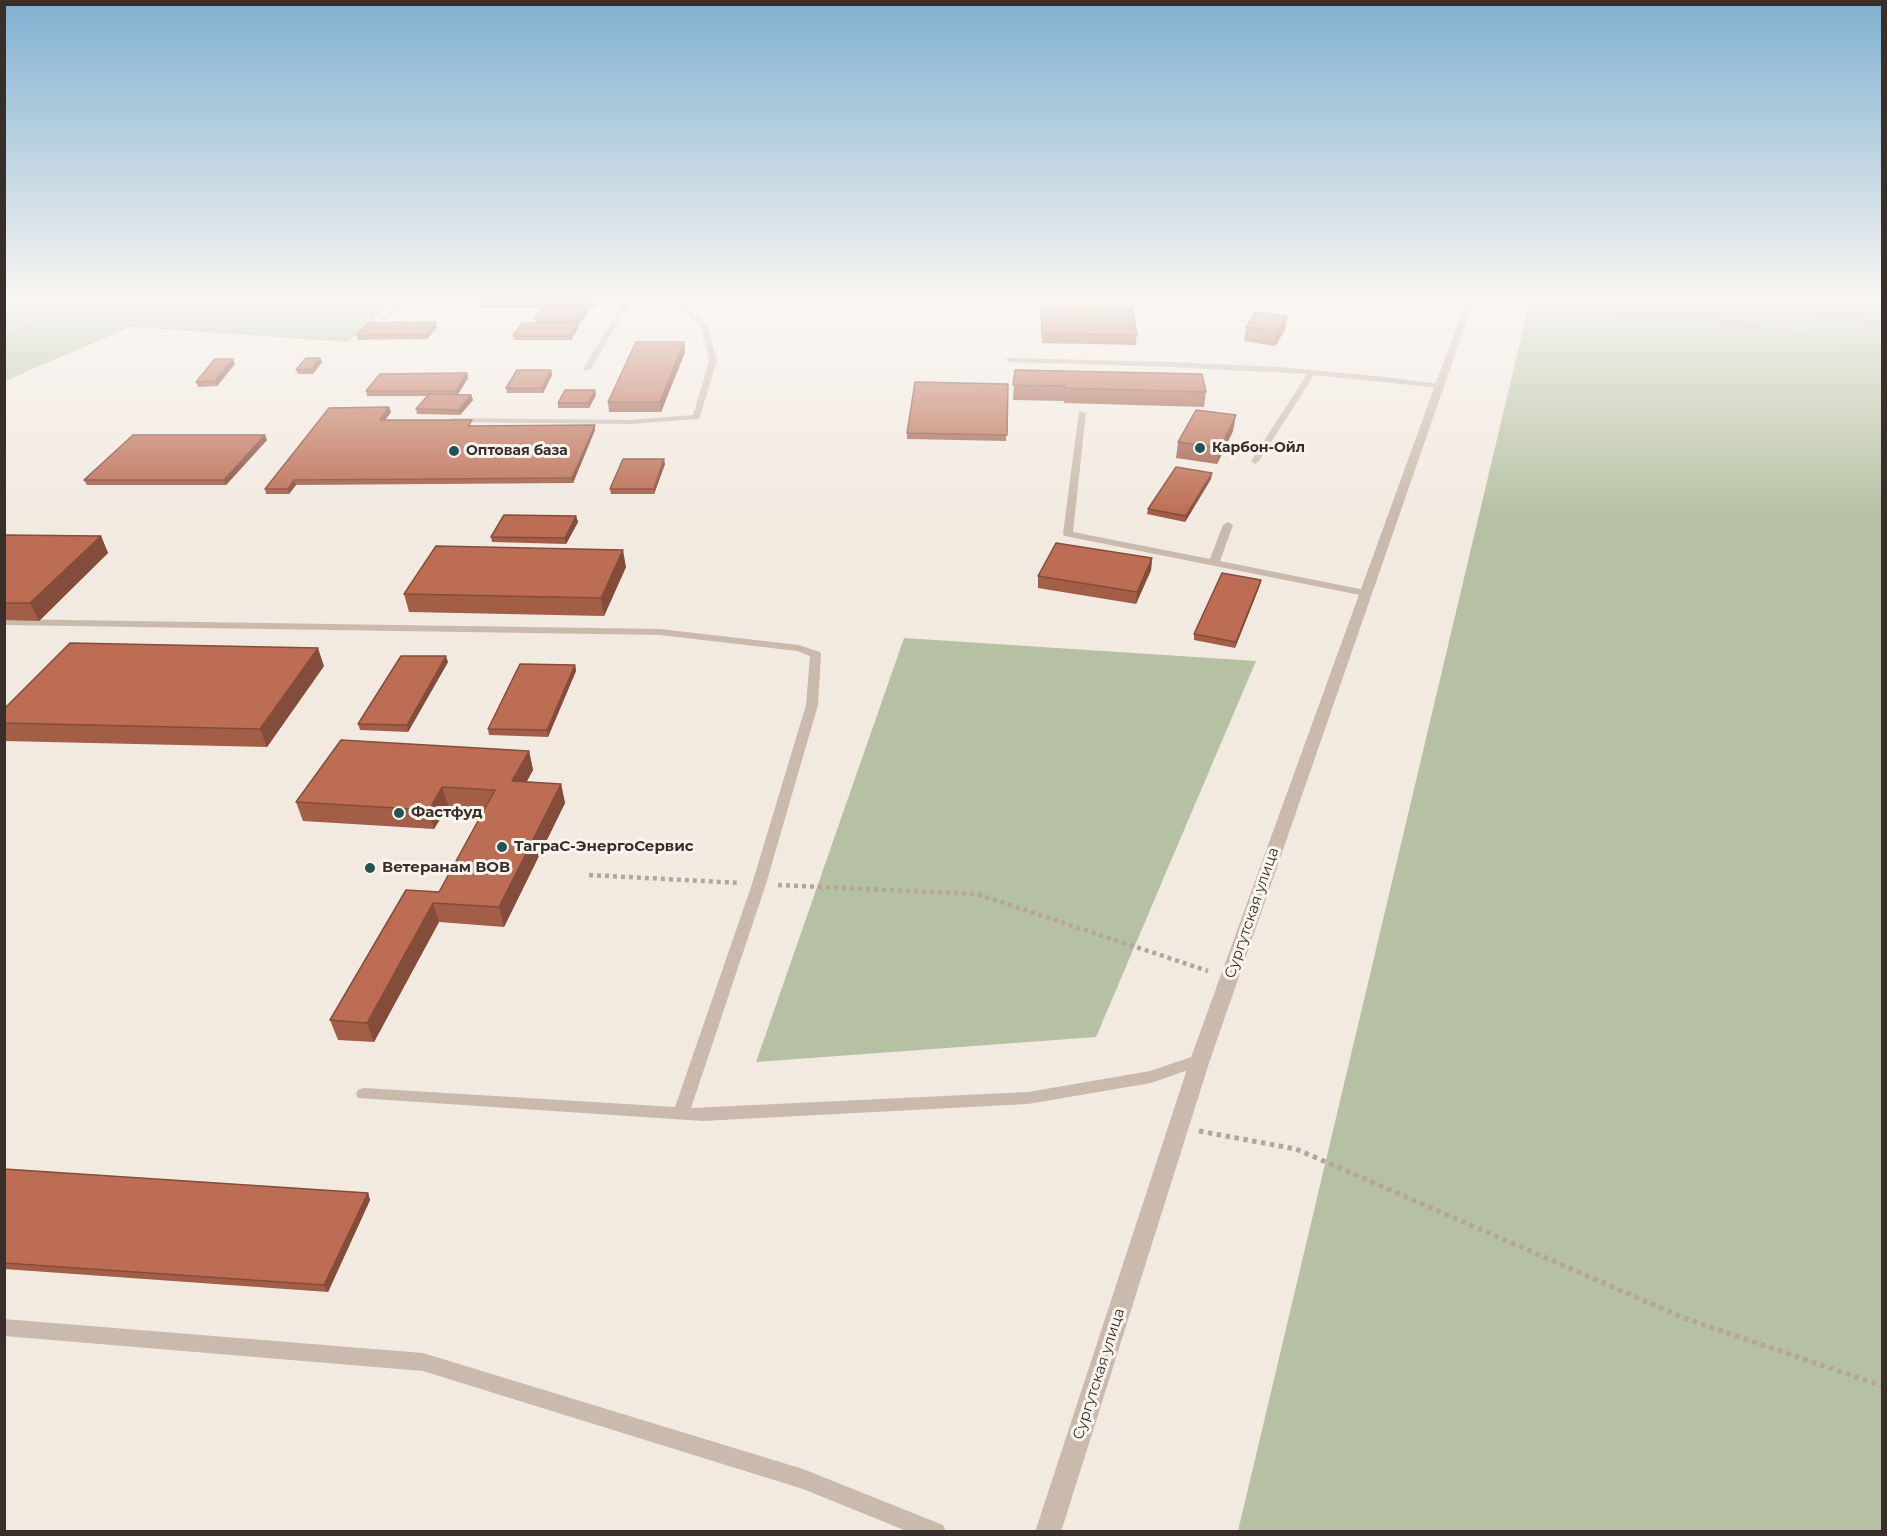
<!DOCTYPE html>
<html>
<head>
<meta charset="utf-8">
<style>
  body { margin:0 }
  #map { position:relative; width:1887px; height:1536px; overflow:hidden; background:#f2eae1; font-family:Montserrat,sans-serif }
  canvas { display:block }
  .frame { position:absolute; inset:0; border:6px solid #382f2b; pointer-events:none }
</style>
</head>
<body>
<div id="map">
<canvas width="1887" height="1536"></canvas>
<div class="frame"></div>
</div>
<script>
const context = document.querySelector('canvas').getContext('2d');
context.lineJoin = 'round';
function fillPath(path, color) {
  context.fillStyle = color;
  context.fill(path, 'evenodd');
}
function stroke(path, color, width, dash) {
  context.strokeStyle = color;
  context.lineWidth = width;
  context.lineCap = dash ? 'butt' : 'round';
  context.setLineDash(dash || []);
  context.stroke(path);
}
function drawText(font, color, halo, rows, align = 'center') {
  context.font = font + ' Montserrat,sans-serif';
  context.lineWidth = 6;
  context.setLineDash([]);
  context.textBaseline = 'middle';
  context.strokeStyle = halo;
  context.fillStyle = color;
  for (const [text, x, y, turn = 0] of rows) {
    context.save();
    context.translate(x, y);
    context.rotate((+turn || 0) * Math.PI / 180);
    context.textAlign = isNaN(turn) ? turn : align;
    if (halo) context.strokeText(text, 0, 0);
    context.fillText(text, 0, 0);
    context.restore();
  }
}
fillPath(new Path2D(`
  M4,300H394L348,342L130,327L5,381Z
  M1530,300H1882V1531H1238Z
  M904,638L1256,661L1096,1037L756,1062Z`), '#b6c0a2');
stroke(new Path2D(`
  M1504,300L1660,317L1717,320L1848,344L1882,347
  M1731,300L1882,323`), '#b5a498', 2, [2, 2]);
stroke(new Path2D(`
  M589,875L741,883
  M778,885L977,894L1208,971`), '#b5a498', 4.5, [4, 4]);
stroke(new Path2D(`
  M1199,1131L1296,1149L1684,1318L1882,1386`), '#b5a498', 5, [4.5, 4.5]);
fillPath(new Path2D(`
  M79,300H87L4,333V328Z
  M403,300H410L387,320H383V318Z
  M625,300H631L591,369L584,371L583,369Z
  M674,300H680L708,326L717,361L699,419L629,424L452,422L448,420L452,418L629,420L693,415L709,361L701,327Z
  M1007,358L1171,362L1279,367L1386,377L1439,384L1443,386L1439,388L1314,375L1259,461L1255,464L1251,461L1307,374L1171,367L1010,362L1006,360Z
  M1079,411L1086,413L1073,532L1210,559L1223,525L1228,522L1233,525L1220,561L1365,590L1370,593L1365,596L1065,536L1063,534Z
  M4,619L660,629L799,645L820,652L821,654L818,705L766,884L691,1108L1028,1092L1150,1071L1200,1054L1205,1056L1208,1060L1205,1064L1151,1083L1028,1104L703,1121L358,1098L356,1094L358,1090L364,1088L675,1107L752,884L806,705L810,656L797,651L660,635L4,625Z
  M4,1319L423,1353L803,1469L943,1525L946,1532H909L803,1489L423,1371L4,1336Z`), '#c9baad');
fillPath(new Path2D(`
  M1466,300H1474L1210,1060L1061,1532H1035L1190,1060Z`), '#c9baad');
fillPath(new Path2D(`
  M477,300H599L594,308H587V313L581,323H578V328L571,340H514L513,336L536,323L535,319L541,308H479Z
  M1041,306L1137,335L1136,345L1042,343Z
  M1287,316L1285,330L1275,346L1244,341L1246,327Z
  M437,327L427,339L358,340L357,335Z
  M684,342L685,352L661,412H609L608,402Z
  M320,358L322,362L313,374H298L296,370Z
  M235,364L217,386L198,387L196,382Z
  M551,370L552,375L543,393H507L506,388Z
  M1015,370L1206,392L1204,407L1064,403V401L1013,400Z
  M467,373L468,378L457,395H471L473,400L460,415L417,414L416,409L428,396H367L366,391Z
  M1008,384L1006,441L907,439V433Z
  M596,395L589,408H558V403Z
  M389,407L391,412L385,420L473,425V426L595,425V430L573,483L296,485L289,494H266L265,489Z
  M1233,431L1217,464L1176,458L1178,442Z
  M267,440L226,485H87L84,480Z
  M665,464L654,494H611L610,489Z
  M1211,479L1185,522L1147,514L1148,509Z
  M576,516L578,522L566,544L492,542L491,537Z
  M4,535L101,536L108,553L39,621L4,620Z
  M1152,558L1151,570L1136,604L1038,588V576Z
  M626,567L604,616L409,612L404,594Z
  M1261,580L1260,585L1235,648L1194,640V634Z
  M448,662L408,732L360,730L358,724Z
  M575,665L576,671L548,737L489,735L488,729Z
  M324,666L267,747L4,741V709Z
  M529,751L533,770L526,782L561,784L565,803L504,927L439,922L374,1042L338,1040L330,1020L439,892L485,808L448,806L434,829L303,821L296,802Z
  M4,1169L368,1193L370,1200L328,1292L4,1269Z`), '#a35e48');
fillPath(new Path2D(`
  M592,300H599L594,308Z
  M587,308V313L581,323V319Z
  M1287,316L1285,330L1275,346L1277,331Z
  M436,322L437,327L427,339L426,335Z
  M578,323V328L571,340L570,336Z
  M684,342L685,352L661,412L660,402Z
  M320,358L322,362L313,374L311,369Z
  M233,359L235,364L217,386L215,381Z
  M551,370L552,375L543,393L542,388Z
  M467,373L468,378L457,396L456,391Z
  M595,390L596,395L589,408L588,403Z
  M471,395L473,400L460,415L459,410Z
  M389,407L391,412L381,426L380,420Z
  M1236,415L1233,431L1217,464L1220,448Z
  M595,425V430L573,483L572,478Z
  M265,435L267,440L226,485L224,480Z
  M664,459L665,464L654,494V489Z
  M1212,473L1211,479L1185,522L1186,516Z
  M294,480L296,485L289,494L288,489Z
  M576,516L578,522L566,544L565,538Z
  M101,536L108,553L39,621L30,603Z
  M623,550L626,567L604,616L601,598Z
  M1152,558L1151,570L1136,604L1137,592Z
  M1261,580L1260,585L1235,648L1236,642Z
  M318,648L324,666L267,747L260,729Z
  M446,656L448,662L408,732L407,725Z
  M575,665L576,671L548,737L547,730Z
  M529,751L533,770L517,800L512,781Z
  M561,784L565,803L504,927L499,907Z
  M442,787L448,806L434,829L429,810Z
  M433,903L439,922L374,1042L367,1023Z
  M368,1193L370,1200L328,1292L324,1285Z`), '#844c3b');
const building = new Path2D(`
  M1041,306L1132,308L1137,335L1042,334Z
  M542,308H587L581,319H535Z
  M1256,312L1287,316L1277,331L1246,327Z
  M436,322L426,335H357L368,323Z
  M522,323H578L570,336H513Z
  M636,342H684L660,402H608Z
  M306,358H320L311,369L296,370Z
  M215,359H233L215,381L196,382Z
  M517,370H551L542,388H506Z
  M1015,370L1202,374L1206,392L1065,388V386L1013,385Z
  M467,373L456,391H366L380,374Z
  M915,382L1008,384L1007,435L907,433Z
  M565,390H595L588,403H558Z
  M429,394L471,395L459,410L416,409Z
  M389,407L380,420H472L468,426L595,425L572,478L294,480L288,489H265L329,408Z
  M1196,410L1236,415L1220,448L1178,442Z
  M133,435H265L224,480H84Z
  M623,459H664L654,489H610Z
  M1176,467L1212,473L1186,516L1148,509Z
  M504,515L576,516L565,538L491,537Z
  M4,535L101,536L30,603H4Z
  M1056,543L1152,558L1137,592L1038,576Z
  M436,546L623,550L601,598L404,594Z
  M1222,573L1261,580L1236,642L1194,634Z
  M70,643L318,648L260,729L4,723V709Z
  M401,656H446L407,725L358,724Z
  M520,664L575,665L547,730L488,729Z
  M341,740L529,751L512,781L561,784L499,907L433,903L367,1023L330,1020L406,890L439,892L495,790L442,787L429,810L296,802Z
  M4,1169L368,1193L324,1285L4,1263Z`);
fillPath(building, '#bd6d54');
stroke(building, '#844c3b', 1.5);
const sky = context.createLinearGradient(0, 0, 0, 515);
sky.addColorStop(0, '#7fb0d0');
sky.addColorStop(0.58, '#f9f6f2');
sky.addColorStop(1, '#f9f6f200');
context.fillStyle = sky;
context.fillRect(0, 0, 1887, 515);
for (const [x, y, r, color] of [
  [1200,448,6,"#245457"],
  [454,451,6,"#245457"],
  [399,813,6,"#245457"],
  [502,847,6,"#245457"],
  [370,868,6,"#245457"]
]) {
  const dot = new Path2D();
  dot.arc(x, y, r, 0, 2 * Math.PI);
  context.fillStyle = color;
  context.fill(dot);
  stroke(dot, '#f9f4ed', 2);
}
drawText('bold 14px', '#382f2b', '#f9f4ed', [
  ["Карбон-Ойл",1212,448],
  ["Оптовая база",466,451]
], 'left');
drawText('bold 15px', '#382f2b', '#f9f4ed', [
  ["Фастфуд",411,813],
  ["ТаграС-ЭнергоСервис",514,847],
  ["Ветеранам ВОВ",382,868]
], 'left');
drawText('15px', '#382f2b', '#f9f4ed', [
  ["Сургутская улица",1252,913,-71],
  ["Сургутская улица",1099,1374,-72]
]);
</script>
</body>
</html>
